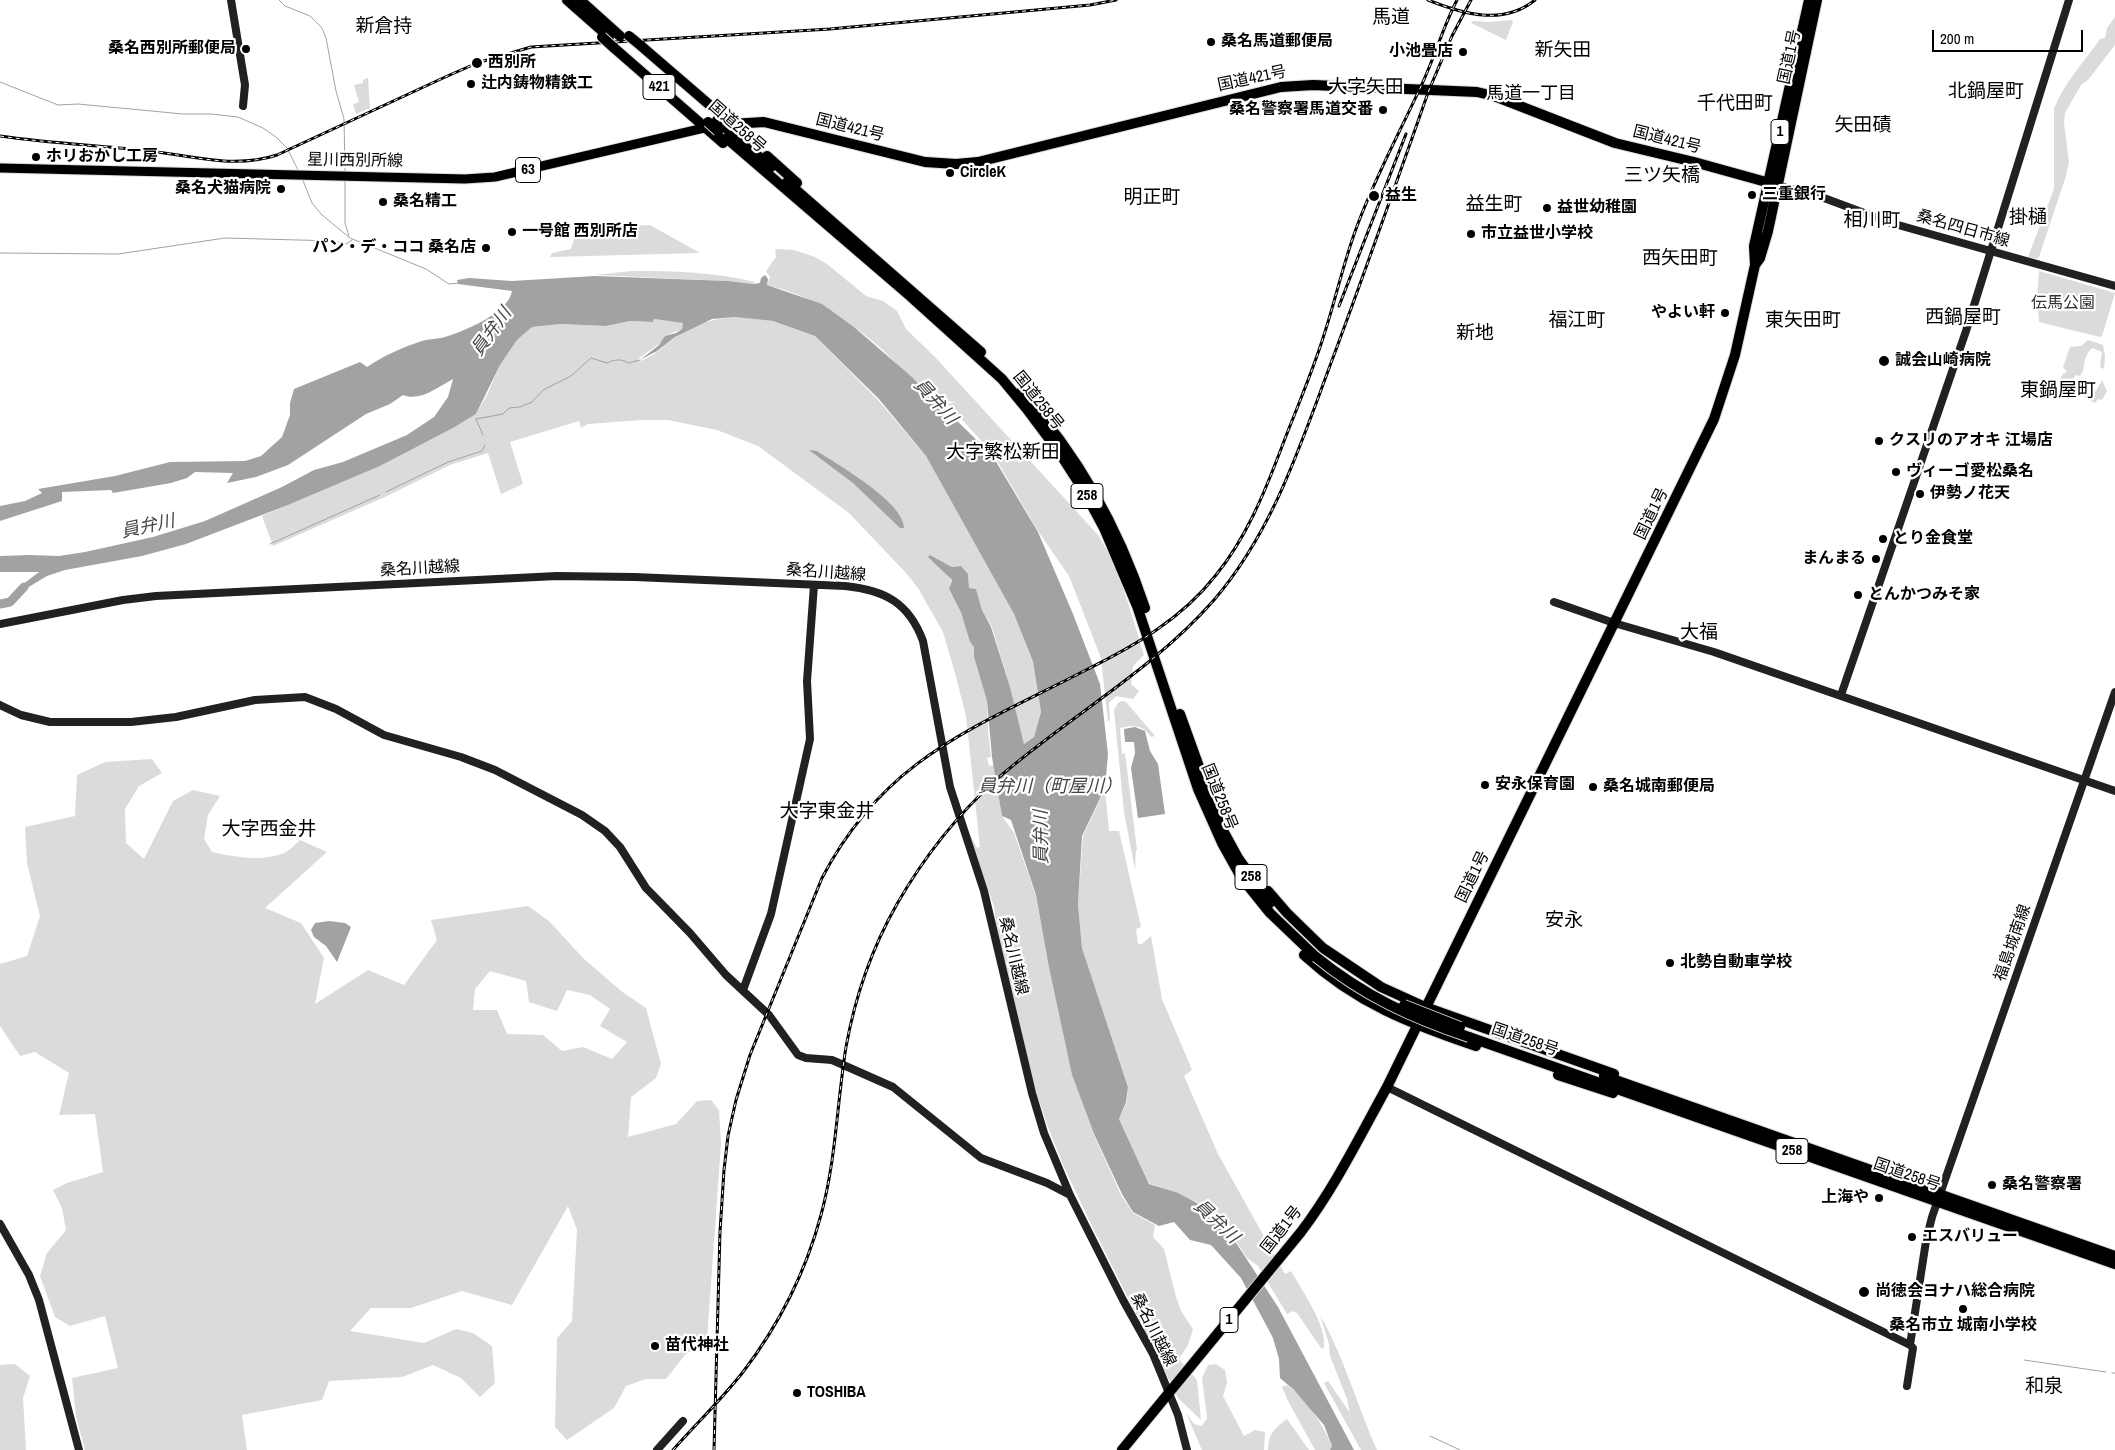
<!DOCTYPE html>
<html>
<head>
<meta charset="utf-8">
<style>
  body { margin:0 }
  #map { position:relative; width:2115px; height:1450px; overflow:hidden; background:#fff; font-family:"Archivo Narrow",sans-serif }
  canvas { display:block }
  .scale { position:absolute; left:1932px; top:30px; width:151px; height:22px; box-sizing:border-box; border:2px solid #000; border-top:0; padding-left:6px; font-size:15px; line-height:18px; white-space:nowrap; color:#000; -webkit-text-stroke:4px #fff; paint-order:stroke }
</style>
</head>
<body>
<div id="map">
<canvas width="2115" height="1450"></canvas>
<div class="scale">200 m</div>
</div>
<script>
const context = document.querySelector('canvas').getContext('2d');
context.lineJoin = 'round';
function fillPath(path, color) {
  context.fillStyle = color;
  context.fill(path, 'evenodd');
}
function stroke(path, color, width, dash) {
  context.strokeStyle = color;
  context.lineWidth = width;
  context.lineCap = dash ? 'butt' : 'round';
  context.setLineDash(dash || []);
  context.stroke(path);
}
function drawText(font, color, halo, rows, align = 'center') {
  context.font = font + ' "Archivo Narrow","Noto Sans JP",sans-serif';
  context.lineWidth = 4.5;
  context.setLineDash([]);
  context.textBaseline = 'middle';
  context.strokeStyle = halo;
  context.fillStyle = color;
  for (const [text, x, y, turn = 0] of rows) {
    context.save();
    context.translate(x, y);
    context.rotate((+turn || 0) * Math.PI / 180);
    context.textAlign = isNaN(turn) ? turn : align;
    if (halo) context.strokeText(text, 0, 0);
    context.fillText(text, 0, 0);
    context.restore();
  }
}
fillPath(new Path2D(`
  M2115,17V45L2088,80L2081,85L2065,113L2064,123L2069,162L2066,176L2039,257L2037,259L2028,257L2054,189V109C2063,84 2085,61 2100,39L2105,38L2107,28Z
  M1512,20L1513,22L1506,40L1471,23L1473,21L1488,22Z
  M368,78L370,108L356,114L353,104L359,102L354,85L363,83V80Z
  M650,225L700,253L550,257L552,253L571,249L574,239C598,229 624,226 650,225Z
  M775,249L794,250L815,257L827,264L866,296L883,301L897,311L906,329L936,358L1098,535C1120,570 1132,615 1144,655L1133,666L1131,684L1139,691L1133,699L1116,696L1109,703L1110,720L1108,722L1101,658L1069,576L1038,531L993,454L948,404L956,402L945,401C937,391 924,387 914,379C903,371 893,360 883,350C848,320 813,296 767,285L770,277L766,271L776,257Z
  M632,271C674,271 714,272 755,282L753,284L728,281L595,275Z
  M2039,271L2115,293L2102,336L2100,337L2039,322L2037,297Z
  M736,317L773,321L815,336L878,400L926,456L1014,614L1033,663L1041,712L1034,737L1024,744L1010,687L992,627L982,610L976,589L969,588L968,574L961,566L952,567L930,555L951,580L949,590L962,612L970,642L974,647V657L987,701L988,730L991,757L987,758L989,766L994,765L1002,816L1014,833L1036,896L1049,969L1072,1075L1094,1135L1121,1195L1133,1213L1155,1225L1153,1237L1164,1249L1176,1297L1181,1311L1193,1329L1188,1345L1179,1359L1197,1380L1201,1420L1178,1398L1090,1222L1063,1165L1046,1122L1034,1085L998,941L994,906L963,821L977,848L980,847L966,716L955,673L943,632L918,588L906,573L849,513L758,446L717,430L668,420H642L588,424L581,428L579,421L510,442L523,484L501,494L488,453L450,465L387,496L273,546L262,516L380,466L453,428L476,414L487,395L500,365L517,340L532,327L560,324L606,326L630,321L653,322L654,319L683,323L682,329L665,336L663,341L638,359L640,361C653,357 662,347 673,339C694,324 710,319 736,317Z
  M2088,340L2103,345L2105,356L2104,369L2100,367L2102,352L2092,348C2081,359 2087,368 2080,376L2076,375L2068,386L2059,382L2063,374L2067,372L2063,367L2070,347L2081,346Z
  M2102,380L2107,391L2102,400L2098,399L2095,403L2074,391L2076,386L2090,392L2096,391Z
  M1122,701L1126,702L1155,736L1151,737C1143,725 1134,725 1120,728L1122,754L1125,753L1137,850H1136L1135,870L1124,812L1114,710L1118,703Z
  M152,759L162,773L139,786L125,809L126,843L144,859L173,801L193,790L220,796L208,815L204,839L212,852C234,857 263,862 284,853C290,850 295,845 300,840L327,852L265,908L301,923L324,958L315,1004L368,970L404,985L437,940L431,920L528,906L549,921L583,958L621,991L646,1008L661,1064L656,1078L631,1097L628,1137L676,1124L697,1101L711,1100L719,1110L721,1144L707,1340L685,1355L666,1379H646L626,1386L614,1408L567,1440L555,1427L557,1338L572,1321L577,1230L568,1206L512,1305L462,1291L411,1308H371L350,1331L424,1343L456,1329L473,1333L492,1346L495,1383L480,1397L461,1378L433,1365L402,1377L329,1381L322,1400L242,1415L247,1450H85L76,1417L72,1378L118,1368L105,1316L70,1326L55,1317L40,1276L47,1253L66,1230L62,1208L53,1190L67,1183L103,1172L95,1114L59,1115L69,1073L35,1052L20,1056L0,1026V964L27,956L40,916L27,863L25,827L75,816L77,775L105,762ZM490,971L526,981L529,1002L557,1011L567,990L590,995L610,1009L600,1026L627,1042L612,1059L583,1047L562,1051L543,1035L507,1034L497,1010H473L475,989Z
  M1105,789L1109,831H1119L1141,927L1136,929L1138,944H1142L1151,936L1162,999L1192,1070L1184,1076L1218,1154L1285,1274L1291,1271C1302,1291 1327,1325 1324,1348H1321L1297,1313L1293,1311L1287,1314L1258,1266L1247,1258L1223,1222L1197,1202L1149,1183L1119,1119L1127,1101L1128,1086L1082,948L1078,905L1083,836Z
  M1320,1315C1343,1355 1358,1407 1377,1450H1361L1324,1383L1328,1381L1350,1413L1347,1399L1330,1356L1329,1344Z
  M15,1364L30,1376L23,1398L26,1450H0V1365Z
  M1216,1364L1225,1370L1227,1383L1223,1396L1244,1436L1255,1430L1265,1432L1264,1450H1202L1186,1413L1194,1424L1202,1426L1207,1418L1202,1378L1208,1365Z
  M1287,1385C1308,1401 1322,1423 1332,1446L1330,1450H1315L1287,1399L1282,1387Z
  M1287,1419L1309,1450H1268C1269,1433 1274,1429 1287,1419Z`), '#dbdbdb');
fillPath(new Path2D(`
  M765,275L768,279L767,285L822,304L854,327L913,378L992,455L1038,532L1073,614L1100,684L1108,754L1105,788L1082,836L1078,905L1082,948L1128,1087L1126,1102L1119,1119L1149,1184L1178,1193L1197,1203L1223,1223L1278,1307L1354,1450H1330L1332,1446L1324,1425L1294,1390L1280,1378L1279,1359L1273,1338L1241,1278L1211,1245L1190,1240L1174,1222L1159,1226L1133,1212L1122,1194L1094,1134L1072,1075L1049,968L1036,895L1011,820L1002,816L992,757L987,701L974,657V647L970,642L961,612L949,589L952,580L928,557L930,555L952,567L961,566L968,574L969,588L976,589L982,610L991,627L1010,687L1024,744L1034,737L1041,712L1033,662L1014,614L926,456L879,399L815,336L773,321L735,317L712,319L675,337L657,351L640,360L659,345L665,336L676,333L682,329L683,323L654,319L653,322L630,321L606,326L560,324L532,327L517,340L500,365L476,414L453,428L380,466L288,505L186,544L142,556L65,570L47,576L27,588L22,585L39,572H0V556L30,555L59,556L85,552L153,537L205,521L282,487L314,470L343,462L407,435L434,417L448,397L453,379C438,387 420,402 403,395L390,404L366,414L288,465L256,477L227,483L233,473L195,472L187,478L171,483L113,493L111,490L62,492V501L0,521V506L25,501L42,493L38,489L115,476L170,462L245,461L261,456L282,437L290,415V403L294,389L360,362L367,367C383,356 403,347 422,341C429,339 435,339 441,338C461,333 509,313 512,291L458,284L457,280L469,278L512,281L595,276L728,281L753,284L760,283L761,278Z
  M809,450L817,451C838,465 904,502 904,528H900L853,483Z
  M1135,727L1145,731L1150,751L1158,764L1165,814L1138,818L1131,768L1135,753L1134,742H1125L1124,729Z
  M329,921L345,923L351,927L337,962L326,946L314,937L311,930L315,923Z`), '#a2a2a2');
stroke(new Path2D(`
  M279,0L285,6L310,16L322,28L326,38L336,91L344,119L345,171
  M0,82L58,105L78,104L183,114H211L238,117L263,128L276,137L287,148L298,170
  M302,178L312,203L322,215L350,238L426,269L449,284L459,283
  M345,180V223L349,236
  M0,253L118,254L225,238L335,241L346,244L352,240
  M483,435L476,419L503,414L509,408L520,407L532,402L543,390L571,376L591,358L607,363C613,360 622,358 628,363L640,360
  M386,492L448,462L482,451L485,445
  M270,544L380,495
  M2024,1360L2106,1372
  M2112,1373H2115
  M1430,1436L1460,1450`), '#a2a2a2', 1);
stroke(new Path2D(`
  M0,604L10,602L24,587`), '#a2a2a2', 9);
const primary = new Path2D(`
  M0,168L465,179L495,177L704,128`);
const highway = new Path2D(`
  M567,0L609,37
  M580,0L620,36
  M640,45L734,126
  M613,47L723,143
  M704,128L731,124L764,122L925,162L956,164L978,162L1281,87L1313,85L1477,92L1494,96L1615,143L1694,162L1777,185
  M728,130L771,167
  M718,131L910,296L1002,379L1026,408L1059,452L1084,491L1104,528L1137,606L1198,789L1222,843L1241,877L1270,913L1316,957
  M767,156L797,183
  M787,182L981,352
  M1755,265L1760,258L1768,231L1817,0
  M1021,392C1077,454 1119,529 1145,608
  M1180,714L1220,825L1238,858L1270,903
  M1268,891L1287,913L1323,948L1381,987L1425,1007L1614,1074
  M1304,955C1356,1003 1411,1024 1476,1046
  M1469,1037L2115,1264
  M1558,1075L1613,1093
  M1604,1076L2115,1256
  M1122,1450L1301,1232C1335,1187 1360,1136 1387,1087L1714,419L1735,355L1755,265L1754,246L1809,0`);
stroke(primary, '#dbdbdb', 11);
stroke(highway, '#dbdbdb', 12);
stroke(new Path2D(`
  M231,0L245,85L243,106
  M1777,185L1824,198L1891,223L2115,286
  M1554,602L1614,623L1714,652L2115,791
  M0,624L123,600L156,596L557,576L635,577L845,586C885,590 909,603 923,641L950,787L984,891L1032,1093L1044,1133L1070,1195L1123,1300L1153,1354L1178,1415L1187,1450
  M1841,695L1966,331L2069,0
  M0,705L21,715L50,722H131L176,717L255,700L305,697L336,709L384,735L461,757L495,770L582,815L605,831L620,847L646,888L690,933L726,975L769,1015L798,1055L806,1058L832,1060L893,1087L981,1158L1047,1183L1070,1195
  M743,990L771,914L810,739L807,681L814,585
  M1387,1087L1910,1345
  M0,1224L29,1275L39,1300L79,1450
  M1907,1386L1913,1348L1910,1345L1926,1241L1932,1217L2115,692
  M657,1450L683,1421`), '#212121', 8);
stroke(primary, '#000', 9);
stroke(highway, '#000', 10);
const rail = new Path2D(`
  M1428,0C1463,14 1503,26 1535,0
  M0,136C47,143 94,145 141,150C187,154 231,170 277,155L443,78L477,63L531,47L830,29L1090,5L1116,0
  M1339,306L1406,134
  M673,1450C696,1424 721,1400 743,1372C778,1326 806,1271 821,1215C836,1160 837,1103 846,1047C855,997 872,948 897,904C924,857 957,815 997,779C1068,717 1152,671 1214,600C1273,531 1300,446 1331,363C1365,272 1397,181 1429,90L1452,36L1471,0
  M714,1450L720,1232L724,1170L728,1136L736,1100L750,1055L822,878C884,759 972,729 1084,671C1134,646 1181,620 1216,575C1246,538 1264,494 1281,449C1295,412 1311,376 1323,338C1335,302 1343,264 1356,229C1374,179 1400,132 1422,84C1435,56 1443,27 1457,0`);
stroke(rail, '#000', 3);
stroke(rail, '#fff', 1, [4]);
const highwayBridge = new Path2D(`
  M629,36L640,45
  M602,37L613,47
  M717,120L728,130
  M708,122L718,131
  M1316,957C1364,996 1412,1018 1469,1037
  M1404,1005L1460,1027`);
stroke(highwayBridge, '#dbdbdb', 12, []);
stroke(highwayBridge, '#000', 10);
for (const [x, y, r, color] of [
  [1211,42,5,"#000"],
  [246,49,5,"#000"],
  [1463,52,5,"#000"],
  [477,63,6,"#000"],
  [471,84,5,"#000"],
  [1383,110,5,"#000"],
  [36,157,5,"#000"],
  [950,173,5,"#000"],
  [281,189,5,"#000"],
  [1752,195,5,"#000"],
  [1374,196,6,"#000"],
  [383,202,5,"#000"],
  [1547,208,5,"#000"],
  [512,232,5,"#000"],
  [1471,234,5,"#000"],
  [486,248,5,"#000"],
  [1725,313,5,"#000"],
  [1884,361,6,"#000"],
  [1879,441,5,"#000"],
  [1896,472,5,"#000"],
  [1920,494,5,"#000"],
  [1883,539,5,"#000"],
  [1876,559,5,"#000"],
  [1858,595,5,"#000"],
  [1485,785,5,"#000"],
  [1593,787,5,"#000"],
  [1670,963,5,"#000"],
  [1992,1185,5,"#000"],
  [1879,1198,5,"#000"],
  [1912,1237,5,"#000"],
  [1864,1292,6,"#000"],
  [1963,1309,5,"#000"],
  [655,1346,5,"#000"],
  [797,1393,5,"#000"]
]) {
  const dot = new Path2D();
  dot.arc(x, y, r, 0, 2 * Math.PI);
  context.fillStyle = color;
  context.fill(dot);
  stroke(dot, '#fff', 2);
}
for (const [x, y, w] of [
  [659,87,32],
  [1780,132,18],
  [528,170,25],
  [1087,496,32],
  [1251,877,32],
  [1792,1151,32],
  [1229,1320,18]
]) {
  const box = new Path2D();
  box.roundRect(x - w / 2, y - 12.5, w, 25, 4);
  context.fillStyle = '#fff';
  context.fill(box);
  stroke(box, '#000', 1);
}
drawText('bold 15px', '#000', null, [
  ["421",659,87],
  ["1",1780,132],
  ["63",528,170],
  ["258",1087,496],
  ["258",1251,877],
  ["258",1792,1151],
  ["1",1229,1320]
]);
drawText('bold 16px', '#000', '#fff', [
  ["桑名馬道郵便局",1221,42],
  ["桑名西別所郵便局",236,49,"right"],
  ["小池畳店",1453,52,"right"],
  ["西別所",488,63],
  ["辻内鋳物精鉄工",481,84],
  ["桑名警察署馬道交番",1373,110,"right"],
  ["ホリおかし工房",46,157],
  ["CircleK",960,173],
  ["桑名犬猫病院",271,189,"right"],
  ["三重銀行",1762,195],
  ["益生",1385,196],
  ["桑名精工",393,202],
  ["益世幼稚園",1557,208],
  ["一号館 西別所店",522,232],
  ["市立益世小学校",1481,234],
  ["パン・デ・ココ 桑名店",476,248,"right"],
  ["やよい軒",1715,313,"right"],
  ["誠会山崎病院",1895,361],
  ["クスリのアオキ 江場店",1889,441],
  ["ヴィーゴ愛松桑名",1906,472],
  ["伊勢ノ花天",1930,494],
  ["とり金食堂",1893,539],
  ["まんまる",1866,559,"right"],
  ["とんかつみそ家",1868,595],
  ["安永保育園",1495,785],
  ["桑名城南郵便局",1603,787],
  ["北勢自動車学校",1680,963],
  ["桑名警察署",2002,1185],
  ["上海や",1869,1198,"right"],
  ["エスバリュー",1922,1237],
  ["尚徳会ヨナハ総合病院",1875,1292],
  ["桑名市立 城南小学校",1963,1326,"center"],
  ["苗代神社",665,1346],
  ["TOSHIBA",807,1393]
], 'left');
drawText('16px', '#000', '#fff', [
  ["国道1号",1790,57,-78],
  ["国道421号",1252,79,-12],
  ["国道258号",737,127,41],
  ["国道421号",850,128,14],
  ["国道421号",1667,140,14],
  ["星川西別所線",355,161,1],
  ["桑名四日市線",1963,229,16],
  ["国道258号",1038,401,51],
  ["国道1号",1652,514,-64],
  ["桑名川越線",420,569,-3],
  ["桑名川越線",826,573,4],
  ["国道258号",1219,797,68],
  ["国道1号",1473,877,-64],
  ["福島城南線",2013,943,-71],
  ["桑名川越線",1013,956,77],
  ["国道258号",1525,1040,19],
  ["国道258号",1907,1175,19],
  ["国道1号",1282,1230,-52],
  ["桑名川越線",1153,1330,63]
]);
drawText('16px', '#323232', '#fff', [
  ["伝馬公園",2063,304]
]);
drawText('18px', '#000', '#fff', [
  ["馬道一丁目",1531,94]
]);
drawText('italic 18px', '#434343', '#fff', [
  ["員弁川",492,332,-54],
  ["員弁川",935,402,48],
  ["員弁川",148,527,-12],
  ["員弁川（町屋川）",1050,787],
  ["員弁川",1042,837,-91],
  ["員弁川",1216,1222,43]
]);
drawText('19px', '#000', '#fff', [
  ["馬道",1391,18],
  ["新倉持",384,27],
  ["新矢田",1563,51],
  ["大字矢田",1366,88],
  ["北鍋屋町",1986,92],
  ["千代田町",1735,104],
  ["矢田磧",1863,126],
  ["三ツ矢橋",1662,176],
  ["明正町",1152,198],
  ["益生町",1494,205],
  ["掛樋",2028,218],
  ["相川町",1872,221],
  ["西矢田町",1680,259],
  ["西鍋屋町",1963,318],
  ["福江町",1577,321],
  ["東矢田町",1803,321],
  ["新地",1475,334],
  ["東鍋屋町",2058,391],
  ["大字繁松新田",1003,453],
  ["大福",1699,633],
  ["大字東金井",827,812],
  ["大字西金井",269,830],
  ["安永",1564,921],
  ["和泉",2044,1387]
]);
</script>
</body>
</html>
